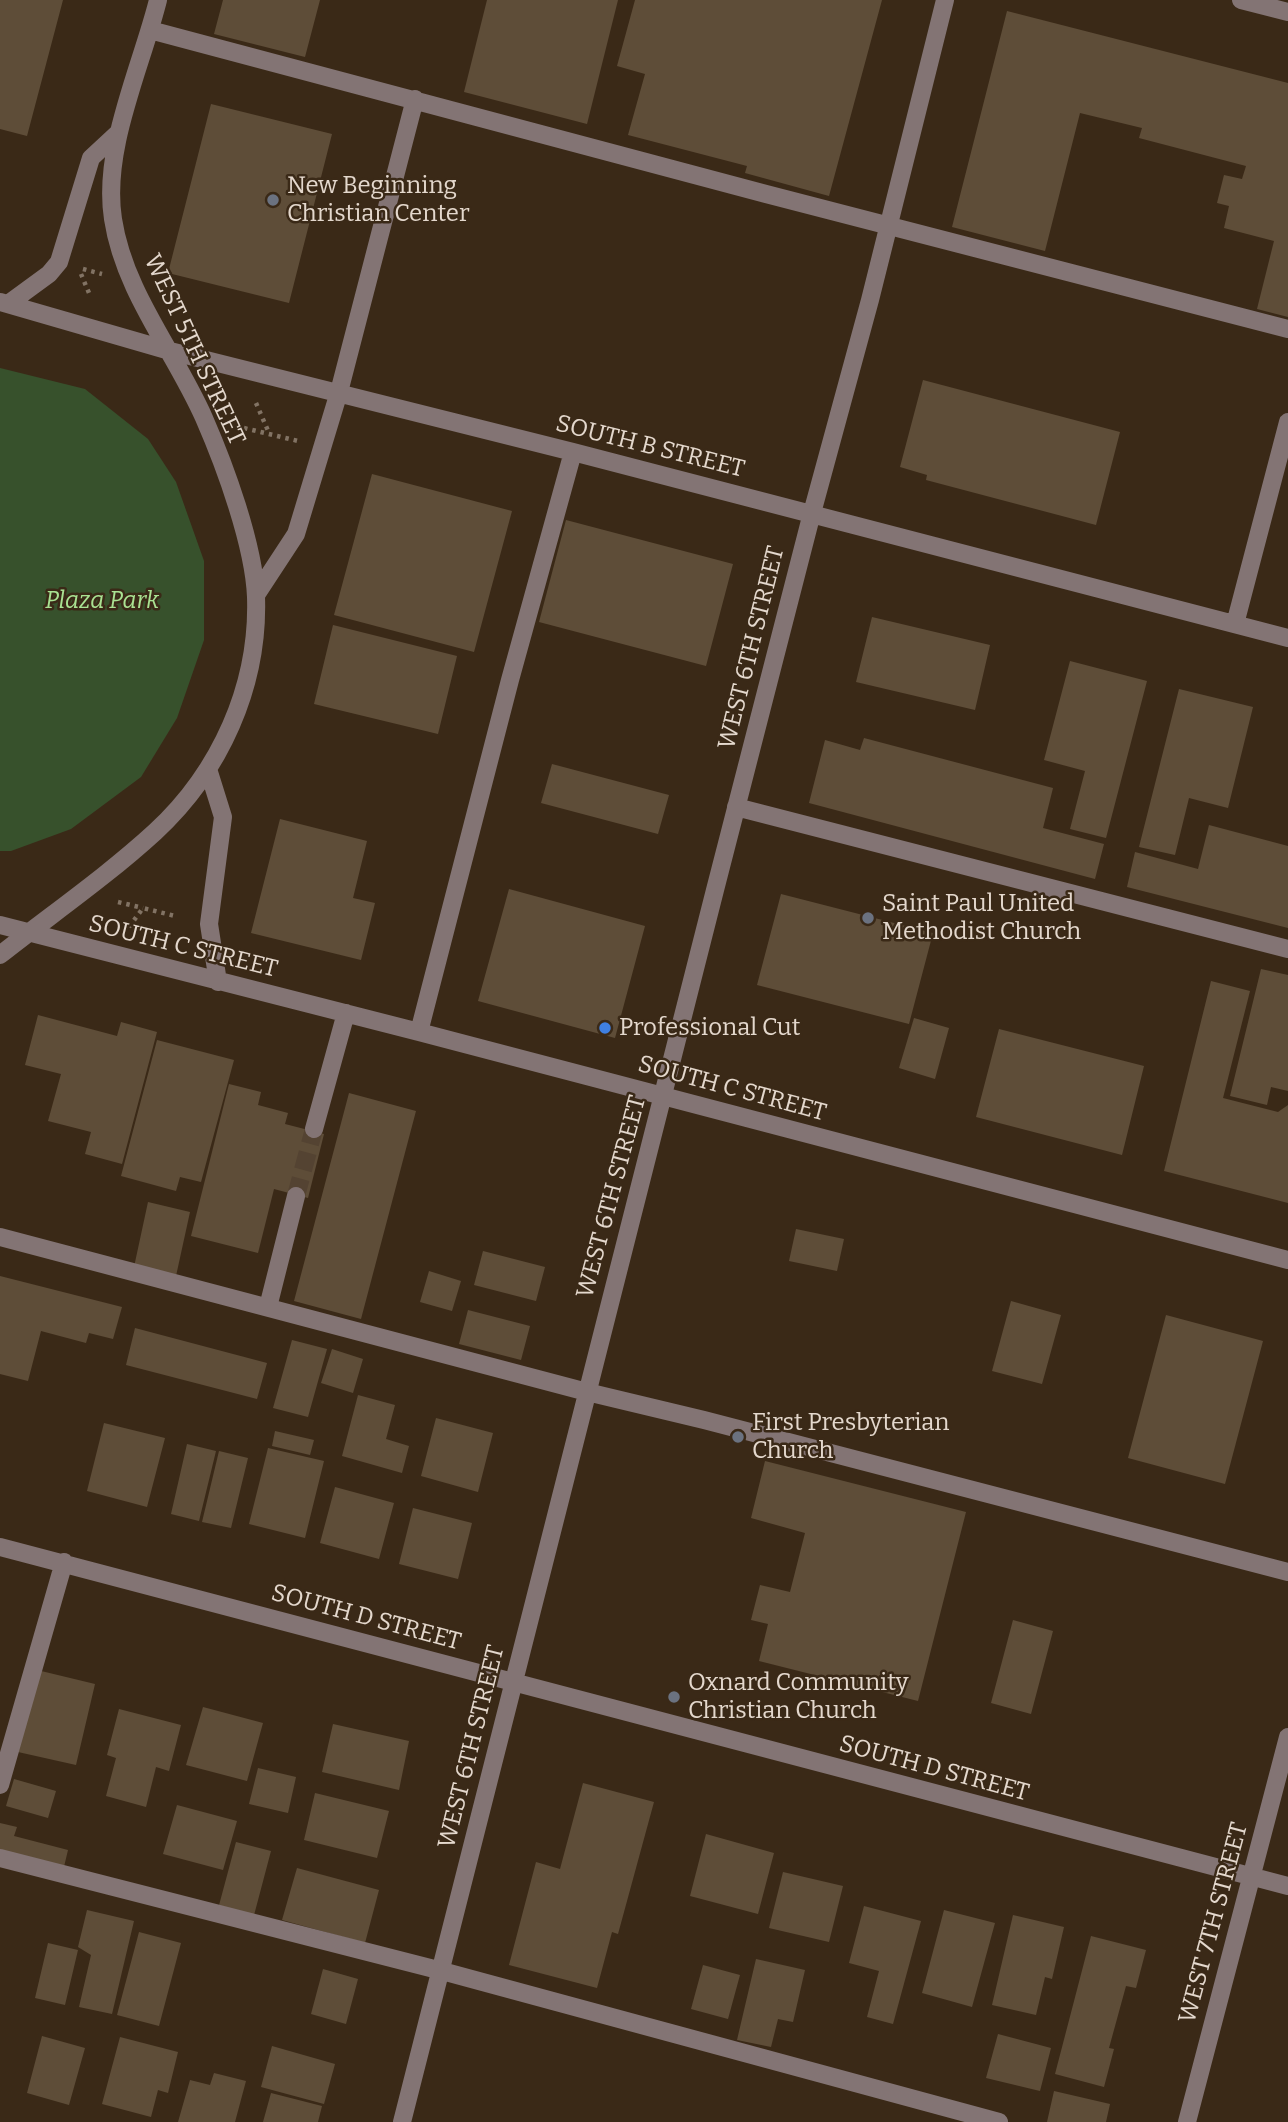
<!DOCTYPE html>
<html>
<head>
<meta charset="utf-8">
<style>
  body { margin:0 }
  canvas { display:block; background:#3a2917 }
</style>
</head>
<body>
<canvas width="1288" height="2122"></canvas>
<script>
const context = document.querySelector('canvas').getContext('2d');
context.lineJoin = 'round';
function fillPath(path, color) {
  context.fillStyle = color;
  context.fill(path, 'evenodd');
}
function stroke(path, color, width, dash) {
  context.strokeStyle = color;
  context.lineWidth = width;
  context.lineCap = dash ? 'butt' : 'round';
  context.setLineDash(dash || []);
  context.stroke(path);
}
function drawText(font, color, halo, rows, align = 'center') {
  context.font = font + ' Bitter,serif';
  context.lineWidth = 5;
  context.setLineDash([]);
  context.textBaseline = 'middle';
  context.strokeStyle = halo;
  context.fillStyle = color;
  for (const [text, x, y, turn = 0] of rows) {
    context.save();
    context.translate(x, y);
    context.rotate((+turn || 0) * Math.PI / 180);
    context.textAlign = isNaN(turn) ? turn : align;
    if (halo) context.strokeText(text, 0, 0);
    context.fillText(text, 0, 0);
    context.restore();
  }
}
fillPath(new Path2D(`
  M0,368L85,389L148,439L176,482L204,561V640L177,718L141,777L71,829L11,851H0Z`), '#37512c');
fillPath(new Path2D(`
  M0,0H63L27,136L0,129Z
  M223,0H320L305,57L214,34Z
  M487,0H618L587,124L464,92Z
  M635,0H882L829,196L745,173L747,166L628,135L645,74L617,66Z
  M1007,11L1288,83V317L1257,309L1274,241L1224,228L1229,206L1217,203L1224,175L1242,179L1246,166L1139,138L1142,128L1080,113L1045,251L952,227Z
  M211,104L332,134L289,303L168,273Z
  M923,380L1120,432L1096,525L926,480L927,475L900,467Z
  M372,474L512,511L474,652L334,615Z
  M566,520L733,564L706,666L539,622Z
  M872,617L990,645L975,710L856,682Z
  M333,625L457,656L438,734L314,704Z
  M1070,661L1147,681L1106,838L1070,829L1085,771L1044,760Z
  M1179,689L1253,707L1228,808L1189,798L1175,855L1139,847Z
  M864,738L1053,788L1043,828L1104,844L1095,879L809,803L825,740L860,750Z
  M552,764L669,795L658,834L541,803Z
  M280,819L367,841L353,898L375,903L361,960L251,933Z
  M1209,825L1288,846V928L1127,887L1135,852L1198,869Z
  M509,889L645,926L615,1038L478,1001Z
  M781,894L933,933L909,1024L757,985Z
  M1261,969L1288,975V1091L1271,1087L1267,1105L1230,1096Z
  M1211,981L1250,991L1223,1098L1278,1112L1288,1105V1203L1164,1171Z
  M38,1015L117,1036L121,1022L157,1032L122,1164L85,1154L91,1132L48,1121L61,1074L25,1065Z
  M914,1018L949,1028L935,1079L899,1068Z
  M999,1029L1144,1066L1122,1155L976,1117Z
  M157,1040L234,1060L201,1182L180,1177L176,1191L121,1176Z
  M229,1084L261,1092L258,1105L288,1113L285,1124L324,1134L308,1198L274,1189L258,1253L191,1236Z
  M349,1093L416,1111L361,1319L294,1301Z
  M148,1202L190,1212L176,1276L134,1267Z
  M796,1229L844,1239L837,1271L789,1261Z
  M483,1251L545,1267L536,1301L474,1285Z
  M429,1271L461,1281L452,1311L420,1302Z
  M0,1276L122,1307L113,1339L89,1333L86,1343L41,1331L28,1381L0,1374Z
  M1011,1301L1061,1315L1042,1384L992,1371Z
  M468,1310L530,1326L521,1360L459,1344Z
  M1166,1315L1263,1341L1225,1484L1128,1458Z
  M135,1328L267,1363L257,1399L126,1365Z
  M292,1340L327,1349L308,1417L273,1408Z
  M332,1349L363,1359L353,1393L321,1383Z
  M358,1395L395,1405L386,1439L409,1446L402,1473L342,1456Z
  M436,1418L493,1433L478,1492L421,1476Z
  M104,1423L165,1438L147,1507L87,1491Z
  M275,1431L314,1440L310,1455L272,1446Z
  M187,1444L216,1451L199,1521L171,1514Z
  M268,1448L324,1461L305,1538L249,1524Z
  M219,1451L248,1458L231,1528L202,1522Z
  M765,1461L966,1512L918,1701L759,1661L768,1624L751,1620L760,1585L790,1592L805,1533L751,1518Z
  M335,1487L394,1503L379,1559L320,1543Z
  M413,1508L472,1523L458,1579L399,1564Z
  M1013,1620L1053,1631L1031,1714L991,1703Z
  M37,1670L95,1684L76,1765L18,1752Z
  M203,1707L263,1723L247,1781L186,1765Z
  M119,1709L181,1725L169,1771L156,1767L146,1807L106,1796L116,1758L107,1755Z
  M333,1724L409,1741L399,1790L322,1772Z
  M258,1768L296,1777L288,1813L249,1804Z
  M14,1779L56,1791L48,1818L6,1806Z
  M583,1783L654,1802L618,1934L612,1932L597,1988L509,1965L536,1862L560,1869Z
  M315,1793L389,1811L377,1858L304,1840Z
  M177,1805L237,1821L223,1870L163,1854Z
  M0,1823L17,1827L14,1836L68,1850L63,1871L0,1855Z
  M706,1834L774,1853L758,1914L690,1896Z
  M236,1842L271,1851L253,1919L218,1909Z
  M297,1868L379,1890L365,1943L282,1920Z
  M783,1872L843,1886L829,1942L769,1928Z
  M864,1906L921,1921L893,2024L867,2017L879,1971L849,1963Z
  M87,1910L134,1921L112,2014L79,2007L91,1955L78,1947Z
  M944,1910L995,1923L972,2007L922,1993Z
  M1013,1915L1064,1927L1052,1979L1045,1977L1036,2015L992,2005Z
  M139,1932L181,1943L159,2026L117,2015Z
  M1091,1936L1146,1950L1136,1988L1126,1986L1109,2048L1114,2049L1104,2087L1055,2074Z
  M48,1943L78,1950L65,2005L35,1998Z
  M756,1959L805,1970L793,2022L778,2019L771,2047L737,2040Z
  M703,1965L740,1975L728,2019L691,2009Z
  M323,1969L358,1979L346,2024L311,2014Z
  M998,2034L1051,2048L1040,2091L986,2078Z
  M42,2036L85,2048L69,2105L27,2093Z
  M120,2037L178,2052L168,2093L158,2090L151,2117L102,2104Z
  M272,2046L335,2064L324,2104L261,2087Z
  M214,2073L246,2081L235,2122H178L190,2080L210,2085Z
  M1054,2091L1110,2104L1106,2122H1047Z
  M271,2093L322,2106L318,2122H263Z`), '#5e4d38');
stroke(new Path2D(`
  M296,1196L314,1129`), '#544332', 18, [18, 9]);
stroke(new Path2D(`
  M83,269L102,274
  M81,274L89,293
  M256,403L269,433
  M244,428L298,441
  M118,902L143,908
  M129,927L143,908L175,916`), '#827364', 4.5, [3.5, 5]);
stroke(new Path2D(`
  M1241,0L1288,12
  M150,30L766,194L1288,329
  M0,302L170,351L573,452L1288,638
  M8,304L49,274L59,262L91,158L119,132
  M256,595L296,534L339,392L415,99
  M1235,624L1288,422
  M208,769L223,817L209,924L218,982
  M736,807L1288,949
  M0,925L419,1032L1288,1260
  M0,955C52,914 107,876 155,832C220,772 259,686 256,597C254,545 225,466 204,418C175,352 124,292 113,219C102,149 141,68 158,0
  M419,1032L510,680L573,452
  M314,1129L346,1013
  M0,1237L587,1392L704,1420L1288,1572
  M268,1307L296,1196
  M0,1547L1288,1886
  M0,1785L64,1562
  M0,1858L442,1971L999,2122
  M402,2122L715,890L812,513L870,300L945,0
  M1187,2122L1288,1737`), '#837474', 18);
for (const [x, y, r, color] of [
  [273,200,7,"#6b7280"],
  [868,918,7,"#6b7280"],
  [605,1028,7,"#3f7fe0"],
  [738,1437,7,"#6b7280"],
  [674,1697,7,"#6b7280"]
]) {
  const dot = new Path2D();
  dot.arc(x, y, r, 0, 2 * Math.PI);
  context.fillStyle = color;
  context.fill(dot);
  stroke(dot, '#3a2917', 2.5);
}
drawText('24px', '#e4d8cd', '#3a2917', [
  ["New Beginning",287,186],
  ["Christian Center",287,214],
  ["Saint Paul United",882,904],
  ["Methodist Church",882,932],
  ["Professional Cut",619,1028],
  ["First Presbyterian",752,1423],
  ["Church",752,1451],
  ["Oxnard Community",688,1683],
  ["Christian Church",688,1711]
], 'left');
drawText('24px', '#e4d8cd', '#3a2917', [
  ["WEST 5TH STREET",194,350,65],
  ["SOUTH B STREET",650,447,14],
  ["WEST 6TH STREET",752,648,-76],
  ["SOUTH C STREET",183,947,14],
  ["SOUTH C STREET",732,1089,15],
  ["WEST 6TH STREET",612,1197,-75],
  ["SOUTH D STREET",366,1618,15],
  ["WEST 6TH STREET",472,1747,-76],
  ["SOUTH D STREET",934,1769,15],
  ["WEST 7TH STREET",1214,1923,-75]
]);
drawText('italic 24px', '#a9e292', '#3a2917', [
  ["Plaza Park",102,601]
]);
</script>
</body>
</html>
